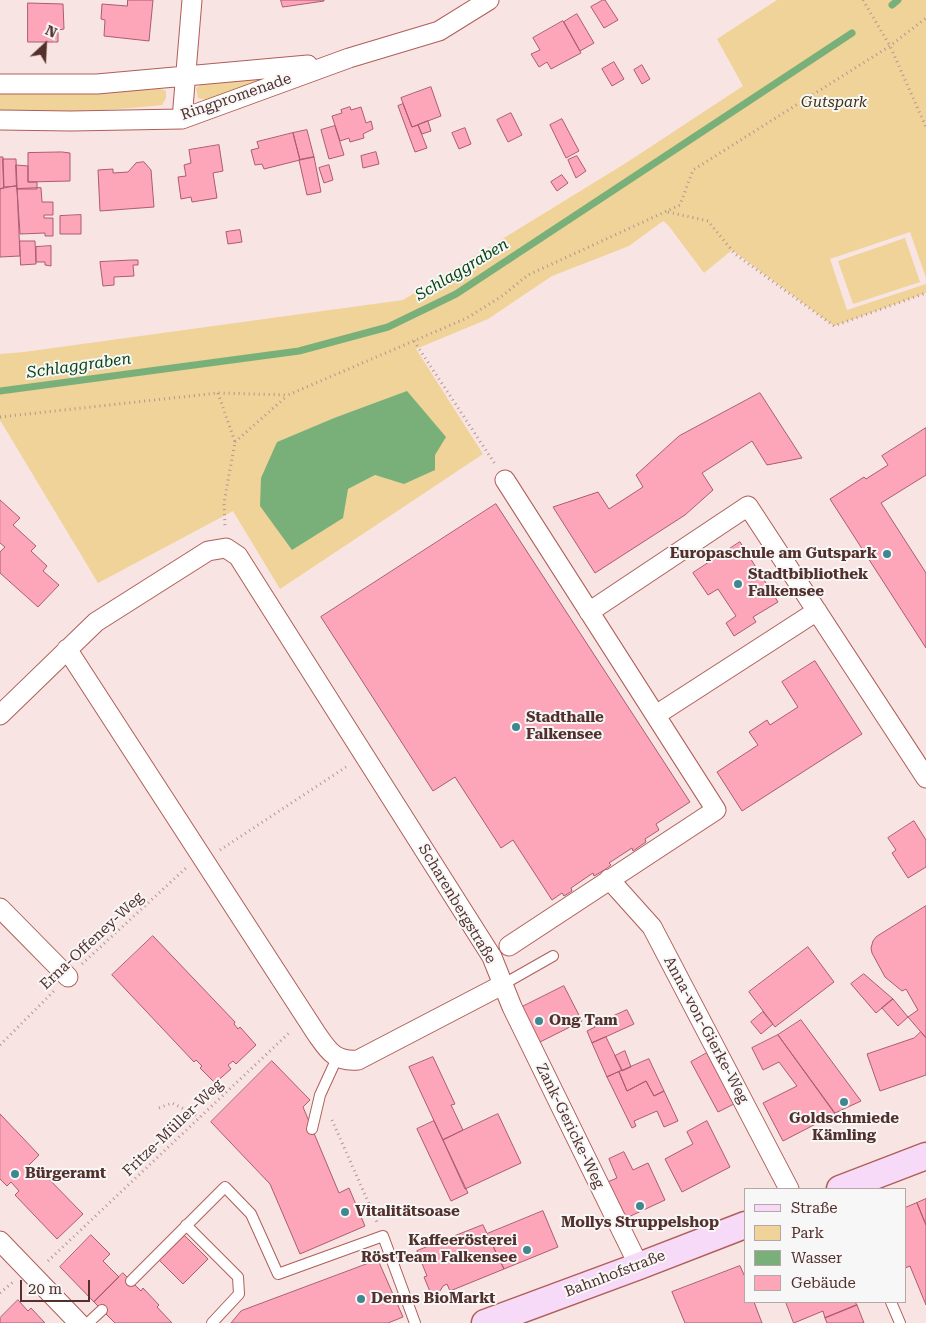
<!DOCTYPE html>
<html>
<head>
<meta charset="utf-8">
<style>
  body { margin:0 }
  #map { position:relative; width:926px; height:1323px; overflow:hidden; background:#f8e4e2; font-family:"Roboto Serif",serif }
  canvas { display:block }
  .legend { position:absolute; left:744px; top:1188px; width:162px; height:115px; box-sizing:border-box; background:#f7f7f7; border:1px solid #b6a7a6; margin:0; padding:6px 9px; list-style:none; font-size:15px; color:#54302d }
  .legend li { display:flex; align-items:center; gap:10px; height:25px }
  .legend b { width:25px; border:1px solid #b6a7a6 }
  .north { position:absolute; left:20px; top:20px; width:50px; height:50px; -webkit-text-stroke:4px #f7f7f7; paint-order:stroke; rotate:25deg; font-size:14px; font-weight:700; line-height:20px; text-align:center; color:#54302d }
  .north::after { content:''; display:block; margin:auto; width:18px; height:22px; background:#54302d; clip-path:polygon(50% 0,100% 100%,50% 72%,0 100%) }
  .scale { position:absolute; left:20px; top:1280px; width:70px; height:22px; box-sizing:border-box; border:2px solid #54302d; border-top:0; padding-left:6px; font-size:15px; line-height:18px; white-space:nowrap; color:#54302d; -webkit-text-stroke:4px #f7f7f7; paint-order:stroke }
</style>
</head>
<body>
<div id="map">
<canvas width="926" height="1323"></canvas>
<ul class="legend">
<li><b style="height:6px;background:#f7daf8"></b>Straße</li>
<li><b style="height:14px;background:#efd398"></b>Park</li>
<li><b style="height:14px;background:#79b07a"></b>Wasser</li>
<li><b style="height:14px;background:#fda5b9"></b>Gebäude</li>
</ul>
<div class="north">N</div>
<div class="scale">20 m</div>
</div>
<script>
const context = document.querySelector('canvas').getContext('2d');
context.lineJoin = 'round';
function fillPath(path, color) {
  context.fillStyle = color;
  context.fill(path, 'evenodd');
}
function stroke(path, color, width, dash) {
  context.strokeStyle = color;
  context.lineWidth = width;
  context.lineCap = dash ? 'butt' : 'round';
  context.setLineDash(dash || []);
  context.stroke(path);
}
function drawText(font, color, halo, rows, align = 'center') {
  context.font = font + ' "Roboto Serif",serif';
  context.lineWidth = 4;
  context.setLineDash([]);
  context.textBaseline = 'middle';
  context.strokeStyle = halo;
  context.fillStyle = color;
  for (const [text, x, y, turn = 0] of rows) {
    context.save();
    context.translate(x, y);
    context.rotate((+turn || 0) * Math.PI / 180);
    context.textAlign = isNaN(turn) ? turn : align;
    if (halo) context.strokeText(text, 0, 0);
    context.fillText(text, 0, 0);
    context.restore();
  }
}
fillPath(new Path2D(`
  M777,0H926V278L910,232L830,259L847,310L926,284V293L834,326L732,250L704,273L668,225L663,221L629,246L552,276L488,319L416,349L483,454L280,589L233,511L98,583L0,420V354L24,352L403,300L626,163L743,86L717,39ZM407,392L404,483L375,475L348,489L277,442L334,418Z
  M276,74L210,101L198,98L196,88L204,83Z
  M158,88L166,91V98L162,105C108,111 54,113 0,110V92L92,94Z
  M905,238L920,282L853,304L838,261Z`), '#efd398');
fillPath(new Path2D(`
  M407,391L446,437L435,455V470L404,484L375,475L348,489L343,518L292,550L260,506L261,478L277,442L334,418Z`), '#79b07a');
stroke(new Path2D(`
  M892,5L898,0
  M0,391L299,351L388,327L456,294L852,33`), '#79b07a', 7);
const building = new Path2D(`
  M128,0H153L149,41L104,36L105,20L101,19L102,4L127,6Z
  M281,0H324V1L283,7Z
  M603,0H605L618,20L604,28L591,7Z
  M28,3L63,4L64,29L58,30V42H28Z
  M577,14L594,43L580,51L564,22Z
  M563,21L581,53L551,69L547,62L539,67L531,54L540,50L533,38Z
  M614,62L624,79L612,86L602,69Z
  M642,65L650,79L642,84L634,70Z
  M431,87L441,116L412,127L401,98Z
  M403,104L412,127L418,125L427,148L415,152L398,106Z
  M350,107L351,110L361,107L366,123L371,121L373,129L363,134L364,138L350,142L349,138L340,141L332,116L342,113L341,110Z
  M511,113L522,135L508,142L497,120Z
  M562,119L579,151L566,158L550,125Z
  M428,121L431,131L422,134L418,125Z
  M335,126L344,155L329,159L321,130Z
  M465,128L471,144L459,149L452,133Z
  M307,130L314,157L300,160L293,133Z
  M293,133L300,160L264,169L262,164L255,165L251,150L259,148L257,142Z
  M219,145L223,171L213,173L217,198L192,202L191,197L181,199L178,177L186,176L184,165L191,163L189,150Z
  M62,152L70,153V181L28,182V153Z
  M376,152L379,164L363,168L361,156Z
  M577,156L586,171L576,178L568,160Z
  M0,157H3L4,188L0,189Z
  M314,157L321,192L307,195L299,160Z
  M3,159H16L17,186L4,187Z
  M144,162L151,170L154,207L100,211L98,170L113,169V173L128,172L136,163Z
  M16,165L28,166V182H37V189H17Z
  M329,165L333,180L324,183L319,168Z
  M562,175L568,183L557,191L551,182Z
  M17,186L20,256L0,257V189Z
  M41,188L42,202H53V215H44V218H53V236H45V233L20,234L17,189Z
  M81,215V234H60V216Z
  M240,230L242,242L228,244L226,232Z
  M20,241H35L36,264L21,265Z
  M51,246V266L45,265V262H36V247Z
  M132,260H138V265H133L134,276L114,277V285L103,286L100,262Z
  M760,393L802,458L767,465L752,441L702,473L713,490L685,515L595,573L553,507L598,492L609,509L643,487L636,475L679,436Z
  M926,428V475L881,503L926,573V648L830,499L864,477L866,479L888,465L882,456Z
  M0,500L20,518L13,525L36,546L31,551L47,566L43,571L59,585L38,607L0,573V552L5,547L0,543Z
  M496,504L690,802L656,824L659,830L645,839L646,842L633,851L632,848L609,863L611,865L606,869L594,876L593,873L571,888L572,891L564,896L562,893L552,900L513,840L501,848L455,777L433,791L321,617Z
  M740,542L778,602L753,617L756,622L734,636L726,623L736,616L718,589L708,595L693,573Z
  M815,661L862,734L742,811L717,772L758,745L749,732L767,720L770,725L798,707L782,682Z
  M914,821L926,840V867L908,878L892,853L896,850L888,838Z
  M926,906V1038L908,1017L918,1010L906,989L902,991L885,977L872,953L871,948L873,941L876,937Z
  M153,936L235,1022L234,1024L238,1029L240,1027L256,1045L236,1064L233,1061L228,1065L231,1069L215,1083L200,1068L202,1066L196,1060L194,1062L112,975Z
  M808,947L834,982L775,1027L749,992Z
  M864,974L893,999L876,1013L851,984Z
  M564,986L582,1021L538,1043L520,1008Z
  M893,999L908,1017L898,1026L882,1008Z
  M627,1010L634,1024L592,1043L587,1031L595,1027L594,1025Z
  M763,1012L773,1024L761,1034L751,1022Z
  M801,1020L861,1101L835,1113L778,1035Z
  M921,1032L926,1038V1075L880,1091L867,1054L914,1038Z
  M778,1035L835,1114L783,1141L763,1103L797,1086L779,1062L763,1070L752,1048Z
  M606,1037L622,1070L607,1077L592,1043Z
  M625,1051L631,1067L622,1071L615,1056Z
  M707,1053L734,1104L718,1112L691,1062Z
  M433,1057L455,1104L451,1105L463,1130L443,1140L409,1067Z
  M649,1059L664,1091L654,1096L646,1081L627,1091L619,1072Z
  M272,1061L310,1100L303,1107L339,1193L349,1188L365,1226L300,1254L270,1184L211,1122Z
  M619,1072L627,1091L646,1081L654,1096L664,1091L678,1121L664,1127L657,1111L634,1121L636,1126L632,1128L607,1077Z
  M0,1114L39,1155L25,1169L33,1177L41,1171L83,1214L57,1239L15,1195L19,1191L11,1182L7,1186L0,1179Z
  M498,1114L521,1163L465,1189L443,1140Z
  M434,1121L468,1193L451,1201L417,1129Z
  M707,1121L730,1167L682,1192L665,1159L693,1144L687,1132Z
  M624,1152L633,1170L648,1163L665,1200L622,1220L605,1183L617,1178L609,1159Z
  M926,1199V1225L917,1203Z
  M917,1203L926,1225V1305L910,1266L905,1268V1208Z
  M543,1211L558,1247L504,1269L487,1234Z
  M483,1225L504,1269L450,1291L447,1284L443,1286L440,1291L431,1294L424,1277L427,1276L417,1251Z
  M183,1234L208,1259L183,1284L158,1259Z
  M91,1235L110,1254L103,1261L119,1277L94,1302L60,1267Z
  M378,1260L403,1317L388,1323H231L241,1311Z
  M740,1266L745,1277V1302H754L762,1323H685L672,1292Z
  M123,1273L141,1291L143,1288L159,1305L157,1307L172,1323H115L94,1302Z
  M18,1300L28,1311L31,1308L45,1323H0V1318Z
  M786,1302H855L857,1305L825,1318L823,1311L794,1323Z
  M857,1305L864,1323H827L825,1318Z`);
fillPath(building, '#fda5b9');
stroke(building, '#ac5c70', 1);
const lane = new Path2D(`
  M502,985L553,956
  M312,1129L320,1095L337,1058
  M186,1225L238,1277L239,1294L212,1323
  M131,1281L225,1187L251,1214L278,1274L383,1236L415,1323
  M891,1302L900,1323
  M88,1323L102,1310`);
const street = new Path2D(`
  M0,84H97L308,65
  M182,119L192,0
  M0,120L71,121L182,119L349,58L439,31L489,0
  M505,480L716,810L509,946
  M589,612L748,506L926,778
  M67,649L316,1033C328,1050 334,1062 358,1060L502,985
  M0,715L96,622L208,551L226,548L238,556L492,957L512,1007L639,1266
  M656,715L817,611
  M609,879L652,927L789,1189
  M0,908L68,977
  M0,1241L79,1323`);
const secondary = new Path2D(`
  M840,1189L926,1156
  M485,1323L639,1266L745,1225`);
stroke(lane, '#af5e58', 12);
stroke(street, '#af5e58', 21);
stroke(secondary, '#af5e58', 29);
stroke(new Path2D(`
  M863,0L890,46L926,127
  M668,212L708,221L735,254L834,326L926,293
  M414,341L495,464
  M218,393L235,442L224,503L225,527
  M0,417L218,393L288,395L467,318L502,296L528,275L680,205L693,170L890,46L926,18
  M235,442L287,396
  M220,850L346,767
  M82,964L186,868
  M0,1045L54,991
  M159,1108L172,1103L200,1117
  M332,1120L377,1222
  M48,1261L290,1032
  M0,1293L13,1282`), '#b19694', 3, [1, 4]);
stroke(lane, '#fff', 10);
stroke(street, '#fff', 19);
stroke(secondary, '#f7daf8', 26);
for (const [x, y, r, color] of [
  [887,554,5,"#40878f"],
  [738,584,5,"#40878f"],
  [516,727,5,"#40878f"],
  [539,1021,5,"#40878f"],
  [844,1102,5,"#40878f"],
  [15,1174,5,"#40878f"],
  [640,1206,5,"#40878f"],
  [345,1212,5,"#40878f"],
  [527,1250,5,"#40878f"],
  [361,1299,5,"#40878f"]
]) {
  const dot = new Path2D();
  dot.arc(x, y, r, 0, 2 * Math.PI);
  context.fillStyle = color;
  context.fill(dot);
  stroke(dot, '#f7f7f7', 2);
}
drawText('15px', '#54302d', '#f7f7f7', [
  ["Ringpromenade",236,97,-19],
  ["Scharenbergstraße",457,904,59],
  ["Erna-Offeney-Weg",92,941,-43],
  ["Anna-von-Gierke-Weg",706,1030,62],
  ["Zank-Gericke-Weg",570,1126,64],
  ["Fritze-Müller-Weg",173,1128,-44],
  ["Bahnhofstraße",615,1274,-21]
]);
drawText('italic 15px', '#413313', '#f7f7f7', [
  ["Gutspark",834,103]
]);
drawText('bold 15px', '#54302d', '#f7f7f7', [
  ["Europaschule am Gutspark",877,554,"right"],
  ["Stadtbibliothek",748,575],
  ["Falkensee",748,592],
  ["Stadthalle",526,718],
  ["Falkensee",526,735],
  ["Ong Tam",549,1021],
  ["Goldschmiede",844,1119,"center"],
  ["Kämling",844,1136,"center"],
  ["Bürgeramt",25,1174],
  ["Vitalitätsoase",355,1212],
  ["Mollys Struppelshop",640,1223,"center"],
  ["Kaffeerösterei",517,1241,"right"],
  ["RöstTeam Falkensee",517,1258,"right"],
  ["Denns BioMarkt",371,1299]
], 'left');
drawText('italic 16px', '#094612', '#f7f7f7', [
  ["Schlaggraben",462,270,-31],
  ["Schlaggraben",79,366,-8]
]);
</script>
</body>
</html>
